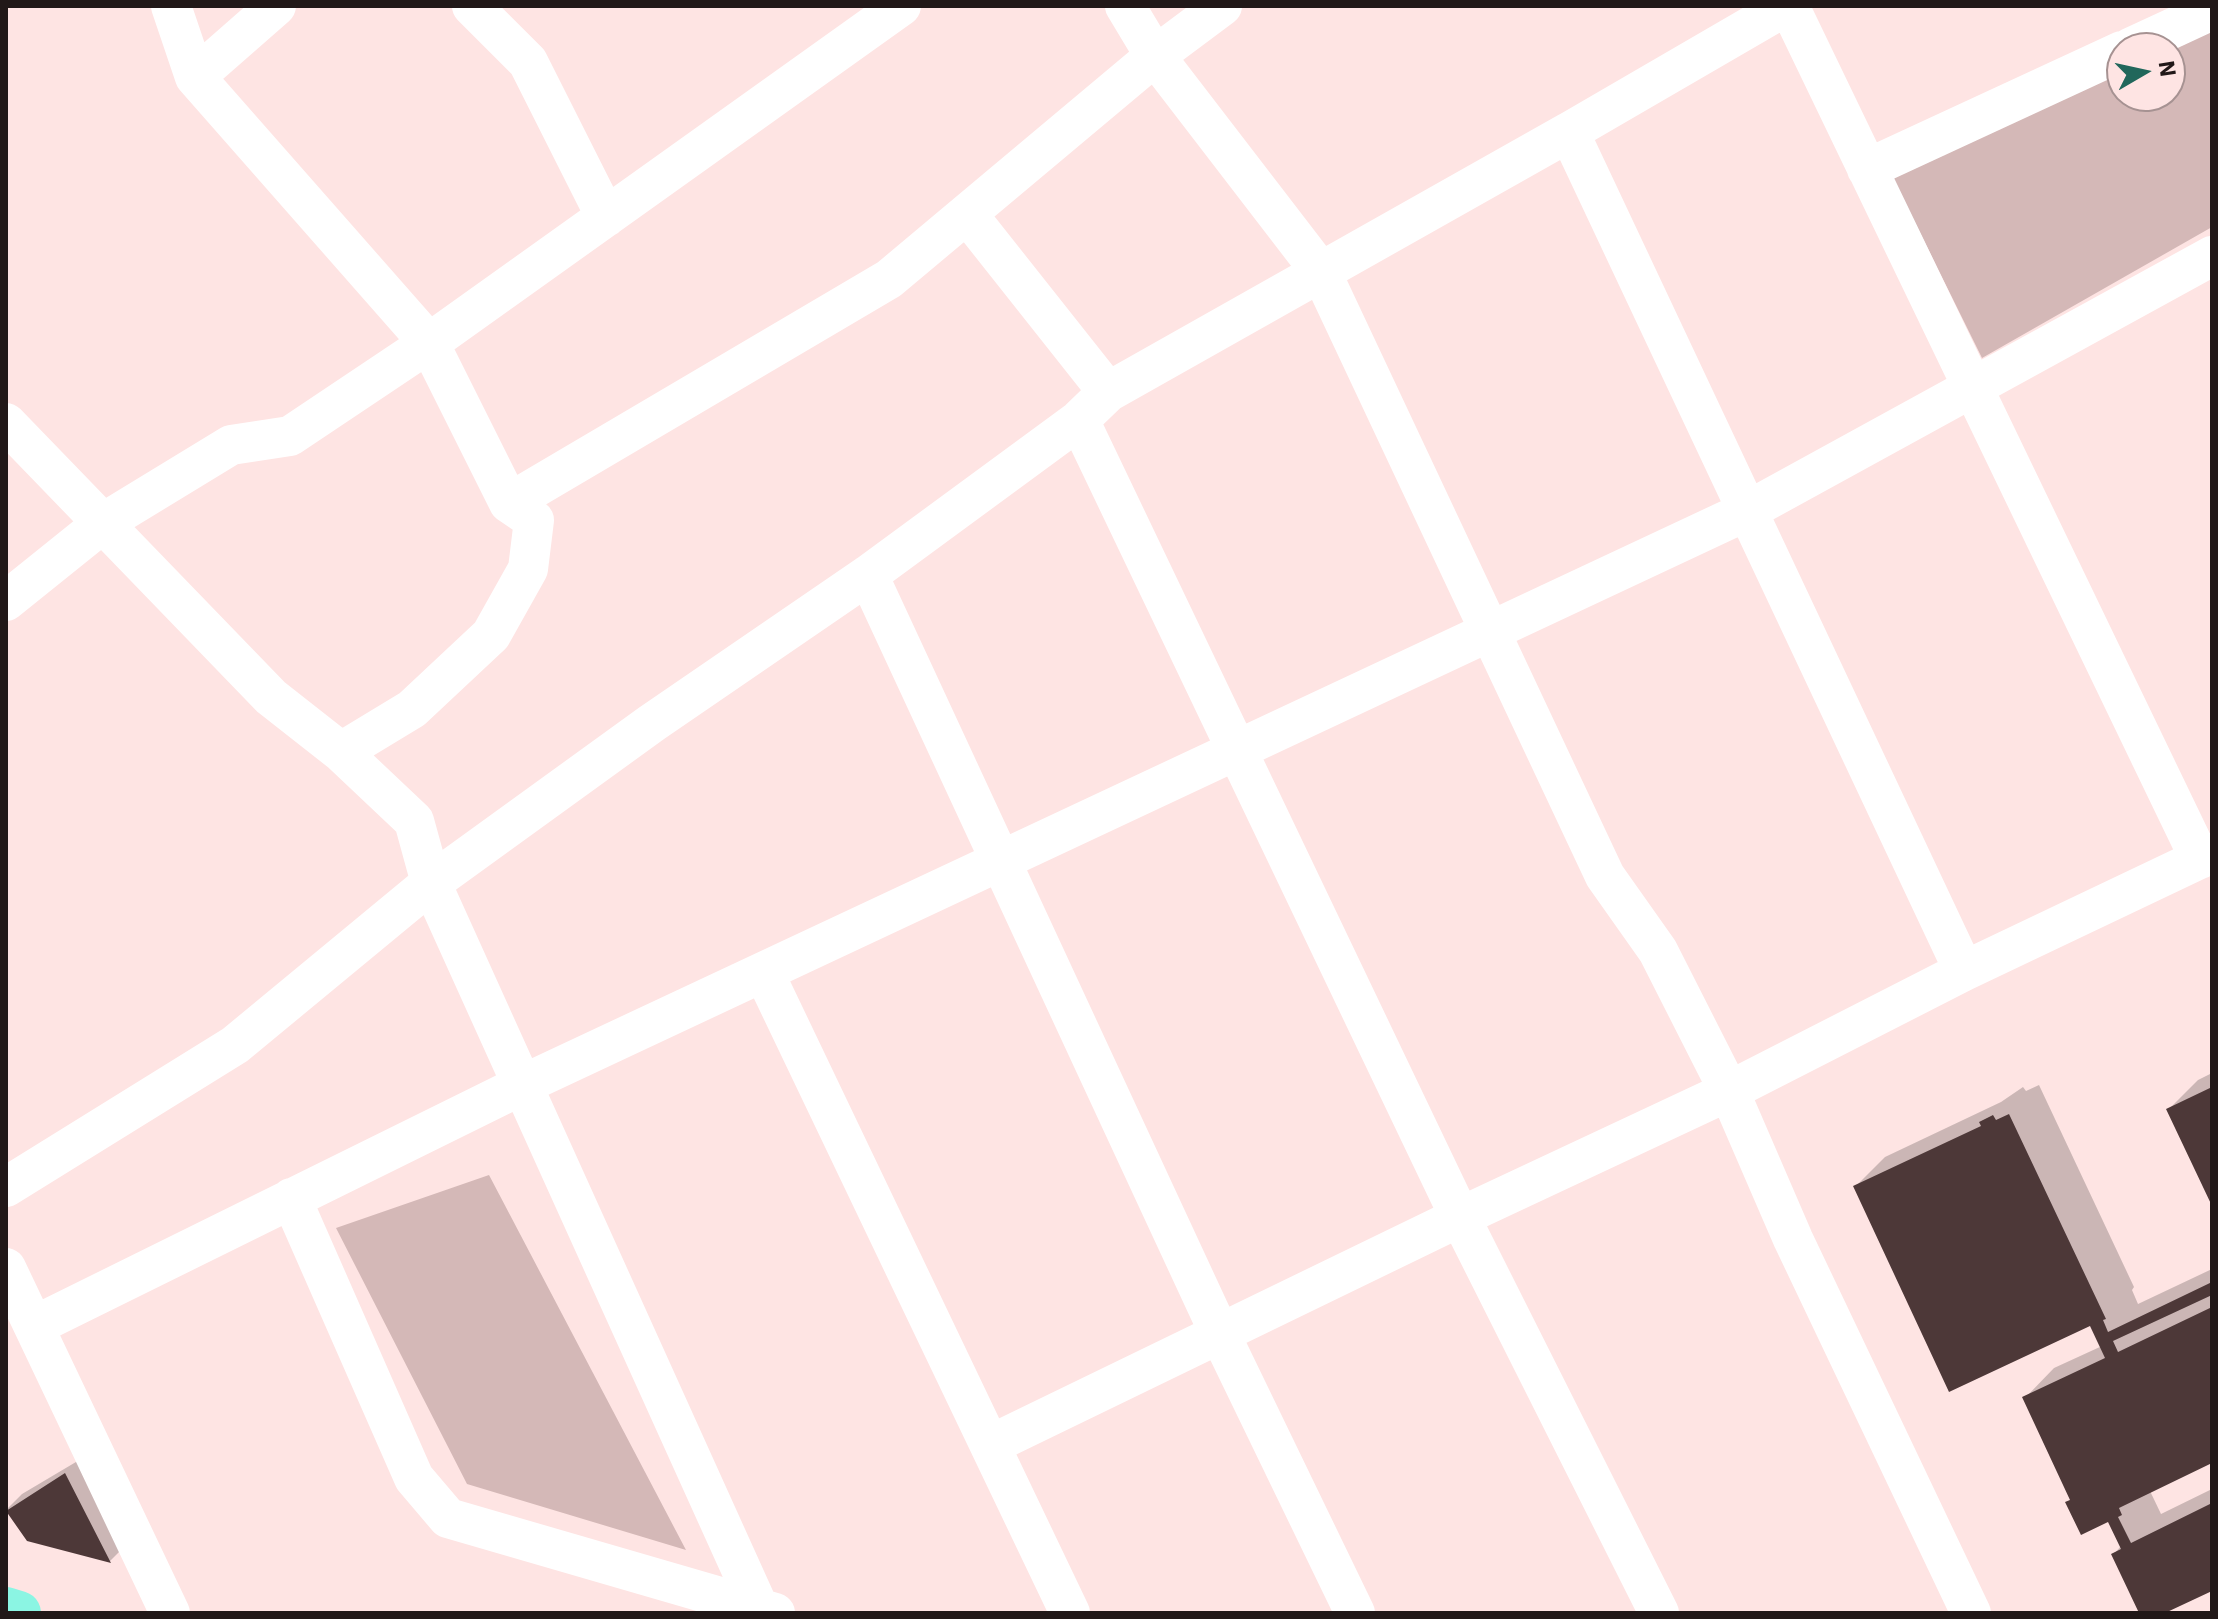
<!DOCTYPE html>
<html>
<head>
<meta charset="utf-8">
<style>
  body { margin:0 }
  #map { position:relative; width:2218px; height:1619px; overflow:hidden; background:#fee4e3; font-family:"IBM Plex Sans",sans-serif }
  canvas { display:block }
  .frame { position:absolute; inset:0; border:8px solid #211818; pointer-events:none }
  .north { position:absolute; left:2106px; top:32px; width:80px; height:80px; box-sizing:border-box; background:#fee4e3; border:2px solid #a69292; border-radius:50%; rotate:81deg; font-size:22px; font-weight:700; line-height:32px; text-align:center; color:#211818 }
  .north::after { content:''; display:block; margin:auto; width:28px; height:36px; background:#21675b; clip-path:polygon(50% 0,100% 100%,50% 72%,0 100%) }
</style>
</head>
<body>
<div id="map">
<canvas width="2218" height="1619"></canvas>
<div class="frame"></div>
<div class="north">N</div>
</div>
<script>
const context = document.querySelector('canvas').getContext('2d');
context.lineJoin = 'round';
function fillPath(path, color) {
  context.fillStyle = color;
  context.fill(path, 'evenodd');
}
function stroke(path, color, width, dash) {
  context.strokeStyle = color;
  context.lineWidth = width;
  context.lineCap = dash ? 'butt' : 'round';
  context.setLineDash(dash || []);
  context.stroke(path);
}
fillPath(new Path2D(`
  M2212,26V227L1982,358L1892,176L2122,68V96H2170V48Z
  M489,1175L686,1550L467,1484L336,1228Z`), '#d4b8b7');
fillPath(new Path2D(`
  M2212,1073V1201L2169,1109L2198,1080Z
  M2039,1085L2134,1287L2132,1290L2138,1304L2212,1269V1461L2150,1491L2161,1514L2212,1489V1589L2161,1613H2141L2114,1554L2121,1546L2108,1520L2068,1502L2072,1498L2025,1398L2054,1368L2102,1346L2091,1323L1855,1187L1885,1157L2001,1102L2023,1087L2026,1091Z
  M81,1459L124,1547L110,1561L28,1540L7,1509L22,1494Z`), '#0003');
fillPath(new Path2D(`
  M2212,1087V1206L2166,1109Z
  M2009,1114L2106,1319L2103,1320L2108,1332L2212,1282V1295L2113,1341L2118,1352L2212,1307V1463L2119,1508L2122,1515L2118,1517L2131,1543L2212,1503V1591L2165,1613H2139L2111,1554L2121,1549L2108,1522L2081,1535L2065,1502L2070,1500L2022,1397L2105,1358L2090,1326L1949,1392L1853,1186L1981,1126L1979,1122L1993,1115L1996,1120Z
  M65,1473L111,1563L27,1541L6,1511Z`), '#4d3838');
stroke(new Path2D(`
  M171,6L195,77
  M276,6L195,77L429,343L509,503L534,520L528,569L491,635L412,709L341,752
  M472,6L528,62L606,217
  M1125,6L1155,56L1321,272L1605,876L1658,951L1729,1091L1793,1239L1971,1613
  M1786,6L1569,132L1964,971
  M1789,6L2200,859
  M2130,48L2212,10
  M1867,169L2122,51
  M967,214L1108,392
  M1079,420L1460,1217L1729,1091L1964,971L2212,853
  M6,423L271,697L341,752L414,821L431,883L761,1613
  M509,503L889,279L1155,56L1222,6
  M868,575L1220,1334L1355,1613
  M6,601L103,523L231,445L290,436L429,343L901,6
  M764,973L1070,1613
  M6,1187L235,1045L431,883L652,723L868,575L1079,420L1108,392L1569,132
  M291,1198L414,1478L448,1518L775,1613
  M6,1268L170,1613
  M34,1326L522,1085L1749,510L2212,256
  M990,1445L1460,1217L1659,1613`), '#fff', 40);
stroke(new Path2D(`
  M6,1609L19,1613`), '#8bf5e3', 44);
</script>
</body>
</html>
